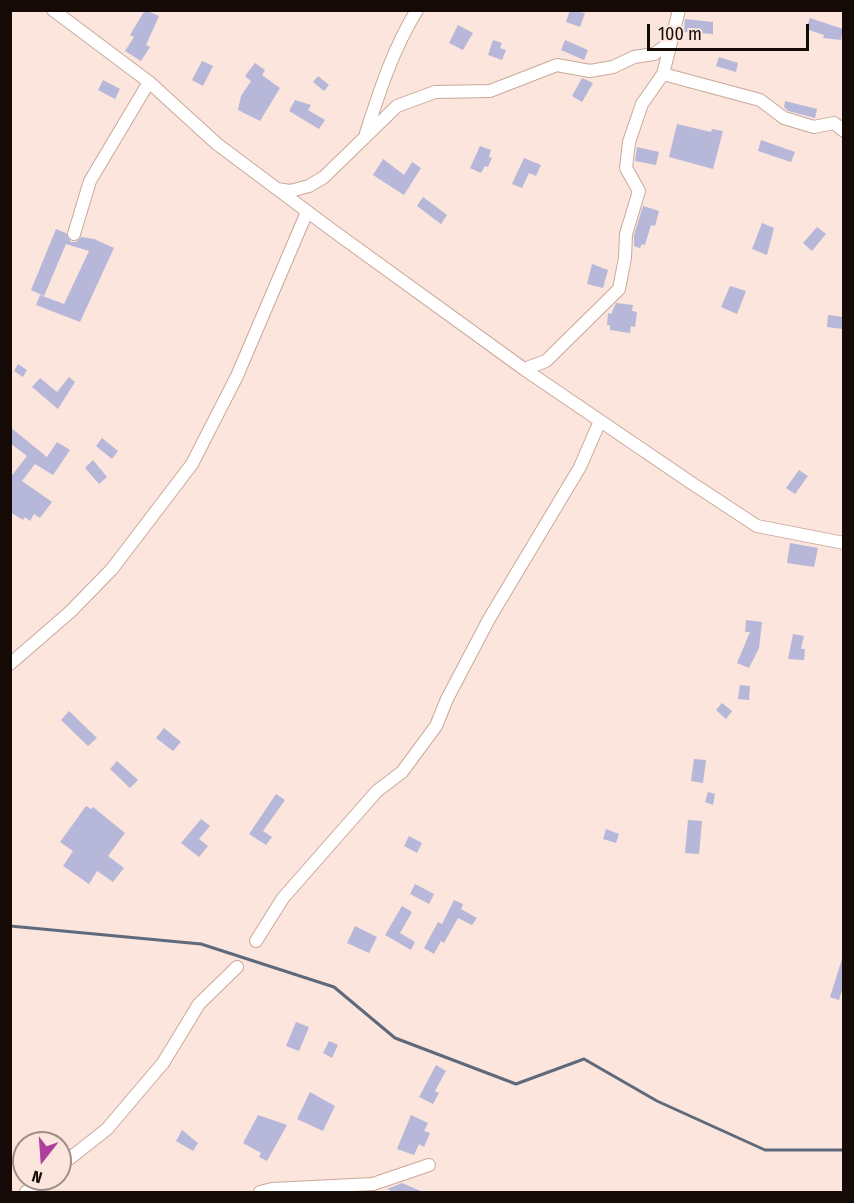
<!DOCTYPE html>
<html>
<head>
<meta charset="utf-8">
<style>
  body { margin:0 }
  #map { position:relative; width:854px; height:1203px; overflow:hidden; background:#fbe5dc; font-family:"Fira Sans Condensed",sans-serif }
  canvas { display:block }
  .frame { position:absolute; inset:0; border:12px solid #150a06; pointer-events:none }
  .north { position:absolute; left:12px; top:1131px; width:60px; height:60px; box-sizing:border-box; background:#fbe5dc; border:2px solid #9f8d86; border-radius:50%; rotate:197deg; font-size:16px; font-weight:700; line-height:24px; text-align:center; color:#150a06 }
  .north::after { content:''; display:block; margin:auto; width:21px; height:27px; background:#ae3f9c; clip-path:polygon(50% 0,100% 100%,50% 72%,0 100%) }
  .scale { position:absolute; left:647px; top:24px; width:162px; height:27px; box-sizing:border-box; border:3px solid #150a06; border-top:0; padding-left:8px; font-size:18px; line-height:21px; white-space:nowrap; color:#150a06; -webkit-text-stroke:4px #fbe5dc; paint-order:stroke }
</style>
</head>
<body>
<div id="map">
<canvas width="854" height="1203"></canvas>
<div class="frame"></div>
<div class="north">N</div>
<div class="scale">100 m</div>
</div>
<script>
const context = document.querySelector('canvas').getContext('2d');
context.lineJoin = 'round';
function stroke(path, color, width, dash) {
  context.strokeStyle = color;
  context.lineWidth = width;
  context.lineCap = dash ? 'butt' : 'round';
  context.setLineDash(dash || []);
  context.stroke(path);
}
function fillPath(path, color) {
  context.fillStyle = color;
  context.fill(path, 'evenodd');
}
stroke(new Path2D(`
  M10,926L201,944L334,987L395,1038L516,1084L584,1059L657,1101L765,1150H844`), '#5e6a7c', 3);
fillPath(new Path2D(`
  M145,10L159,16L146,45L150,47L141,61L125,51L134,37L130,35Z
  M570,10L585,13L580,27L566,22Z
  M810,18L843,29L841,40L823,38L824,35L806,29Z
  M685,19L713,22V34L684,32Z
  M458,25L473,33L463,50L449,43Z
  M493,40L502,43L500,48L506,50L502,60L488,55Z
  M565,40L588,50L584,60L561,50Z
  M719,57L738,63L736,72L716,66Z
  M202,61L213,66L203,86L192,80Z
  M255,63L265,70L262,75L280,88L260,121L238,110L241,96L251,81L245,76Z
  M318,76L329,85L324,91L313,82Z
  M582,78L593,83L582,102L572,96Z
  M103,80L120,89L115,99L98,90Z
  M295,100L311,105L308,110L325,120L319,129L289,111Z
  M785,101L817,109L815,118L788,111L784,107Z
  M677,124L711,132L712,129L723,131L713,169L669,157Z
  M761,140L795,152L791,162L758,151Z
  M480,146L491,150L489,157L492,158L488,167L485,166L481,173L470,168Z
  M637,147L659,152L656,165L635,161Z
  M524,158L541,165L536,176L529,173L522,188L512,184Z
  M383,159L404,175L412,162L421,168L404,195L373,175Z
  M423,197L447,215L441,224L417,206Z
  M643,206L659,211L655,226L651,225L645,245L642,244L640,248L634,246V235Z
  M762,223L774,228L767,255L752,249Z
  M817,227L826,234L812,251L803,243Z
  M56,229L66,233L71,242H76L81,237L94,239L114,248L80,322L36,305L40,295L64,304L89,251L66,244L44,296L31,290Z
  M592,264L608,270L603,288L587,284Z
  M730,286L746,291L737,314L721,307Z
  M616,303L633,305L632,311L637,312L635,327L631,326L630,333L610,330V325H607L608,313L611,314Z
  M828,315L843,317V329L827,327Z
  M18,364L27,370L23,377L14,371Z
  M69,377L75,382L58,409L32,387L40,378L57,392Z
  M10,427L47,457L57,442L70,450L53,475L35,464L22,481L52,502L40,518L34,514L30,521L25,517L23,520L10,512V478L27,456L10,443Z
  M102,438L118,451L112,459L96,446Z
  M93,460L107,477L99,484L85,468Z
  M799,470L808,476L795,494L786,488Z
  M790,543L818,548L814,567L787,563Z
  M746,620L762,622L759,648L749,668L737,663L750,632H745Z
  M793,634L804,636L801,649H805L804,660L788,659Z
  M740,685L750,686L749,700L738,699Z
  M722,703L732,711L726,719L716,710Z
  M69,711L97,738L88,746L61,720Z
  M164,728L181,742L173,751L156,738Z
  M694,759L706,760L703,783L691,781Z
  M117,761L138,780L130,788L110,769Z
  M708,792L715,794L713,805L705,802Z
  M276,794L285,800L263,831L272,837L266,845L249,834Z
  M86,806L91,809L93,807L125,833L108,856L124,868L113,882L97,871L89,884L63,866L73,851L60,842Z
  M201,819L210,826L199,839L208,846L199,857L181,843Z
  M688,820L702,821L699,854L685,853Z
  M606,829L619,834L616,843L603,839Z
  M409,836L422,843L417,853L404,846Z
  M415,884L434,894L429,904L410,894Z
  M454,900L463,904L461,909L477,918L472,925L458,918L444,943L441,941L434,954L424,948L438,922L442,924Z
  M402,906L412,912L400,933L415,942L411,950L385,935Z
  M355,926L377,937L369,953L347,943Z
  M842,959L843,987L839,1000L830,997Z
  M296,1022L309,1027L299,1051L286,1046Z
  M329,1041L338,1045L332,1058L323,1053Z
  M436,1065L446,1071L435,1091L439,1093L433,1104L419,1097Z
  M310,1092L335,1106L323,1131L297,1119Z
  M258,1115L287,1125L267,1161L259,1157L261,1153L243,1143Z
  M411,1115L428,1123L424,1131L430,1133L424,1147L419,1144L414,1155L397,1149Z
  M182,1130L198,1143L193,1151L176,1141Z
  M402,1183L423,1192H394L387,1189Z`), '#b6b7d9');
const street = new Path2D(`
  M53,10L149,82L217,144L332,230L524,369L690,482L757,526L844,543
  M663,74L760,100L784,118L814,127L834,123L844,131
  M366,133C380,90 393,49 417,10
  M277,189L290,191L309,186L324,177L397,106L435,92L490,91L557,65L590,71L613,67L634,57L654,54L671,42L679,10
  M74,234L90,181L149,82
  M524,369L546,361L619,289L625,258L626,234L639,191L626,168L629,142L642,104L663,74L671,42
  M10,664L70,612L112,569L192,464L237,376L307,212
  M256,941L283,898L377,791L402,772L436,726L447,699L489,619L580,467L600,421
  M60,1166L107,1129L163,1063L199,1004L237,967
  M26,1192L44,1179
  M260,1192L272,1189L373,1184L429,1165`);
stroke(street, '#caa89a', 14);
stroke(street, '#fff', 12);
</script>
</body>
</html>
